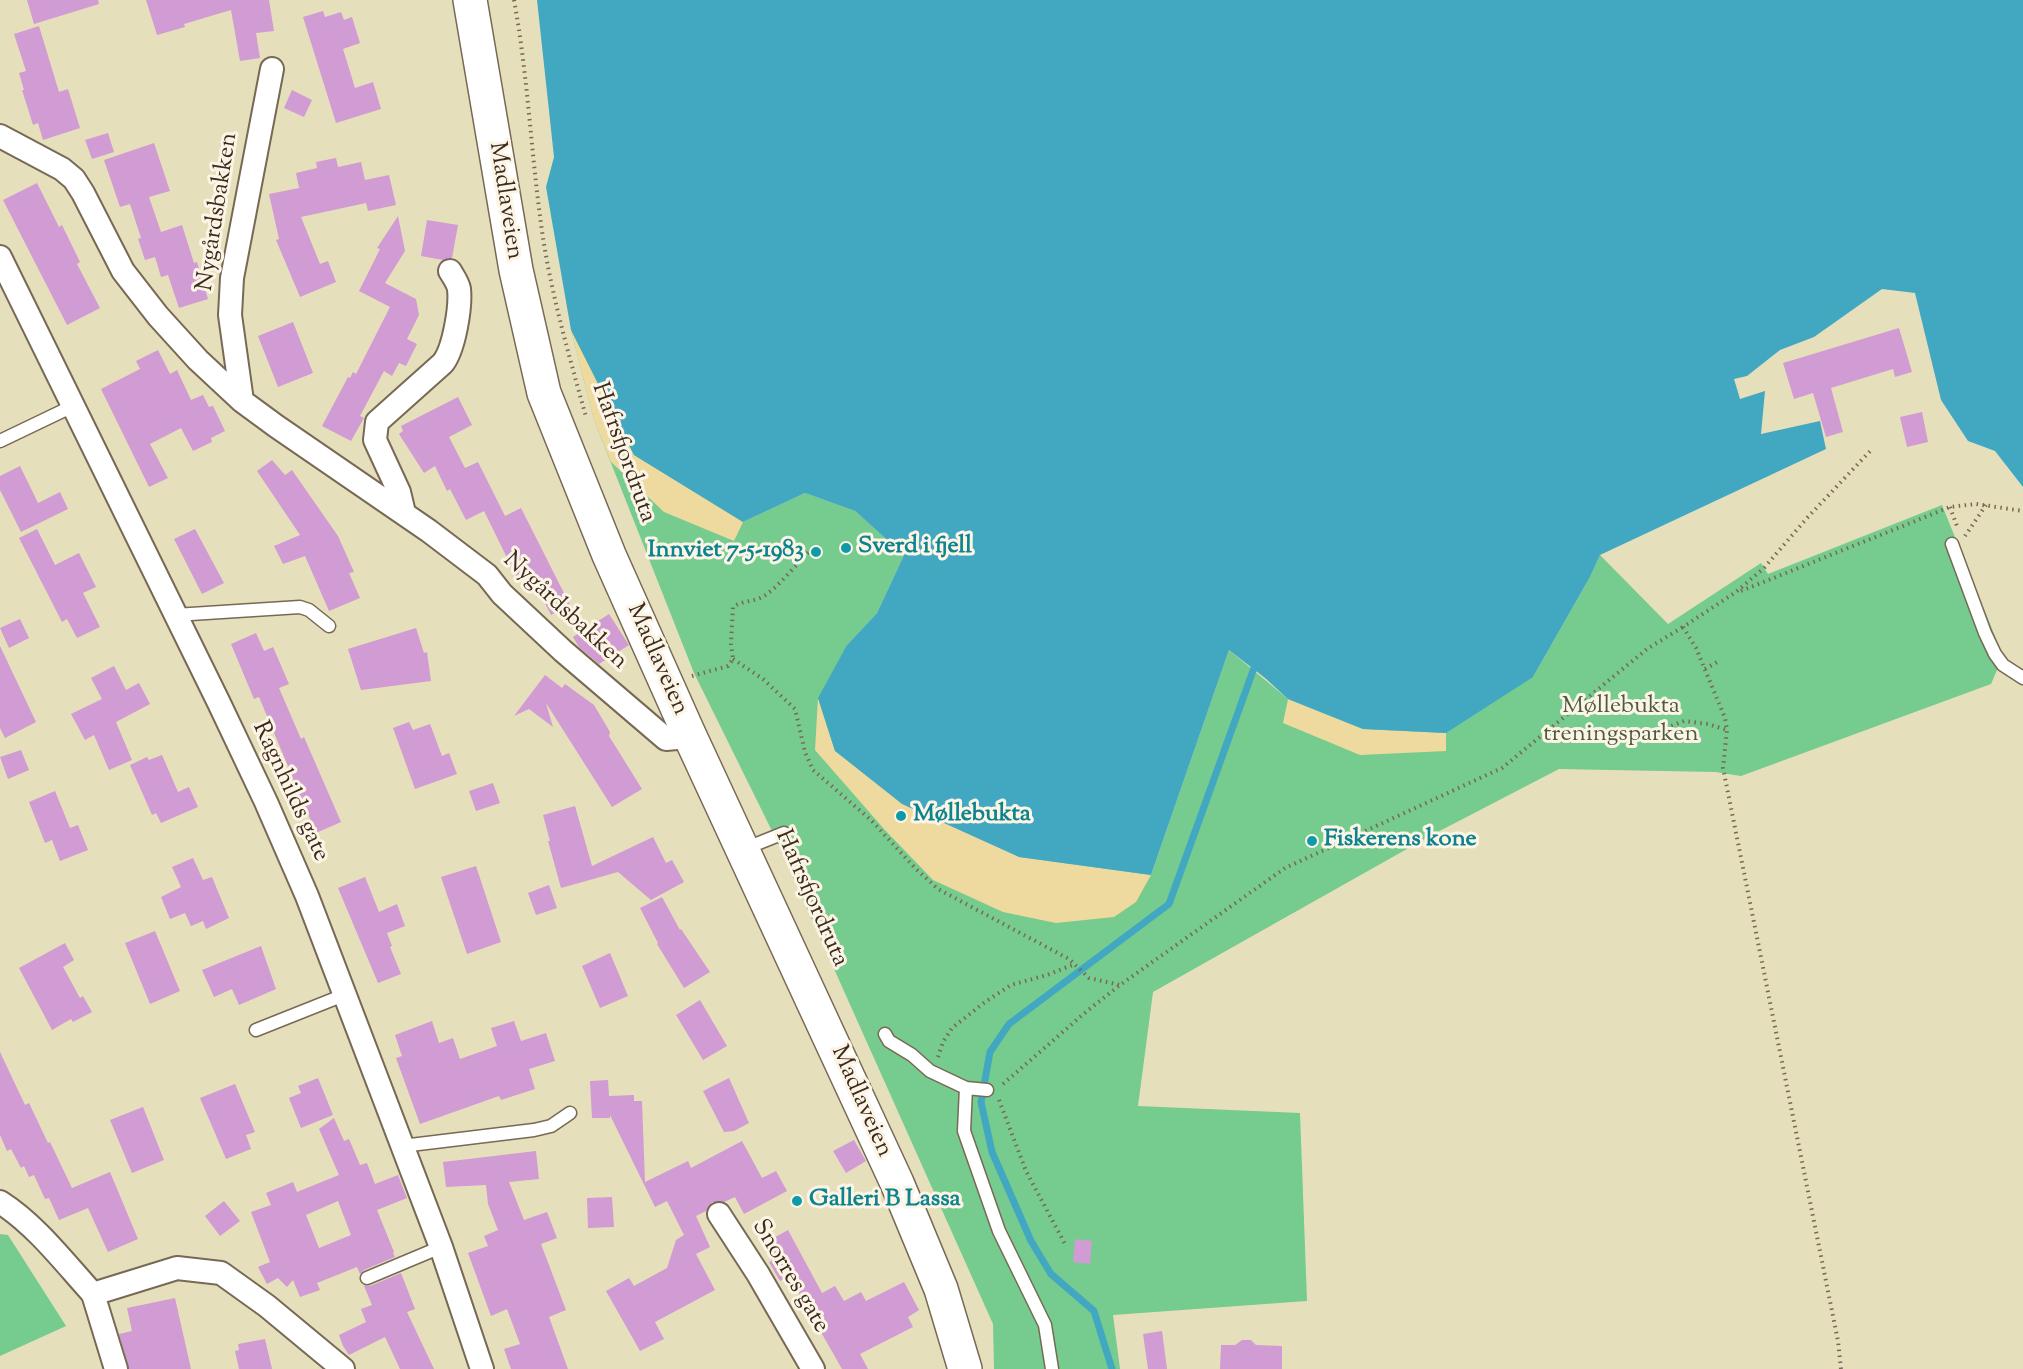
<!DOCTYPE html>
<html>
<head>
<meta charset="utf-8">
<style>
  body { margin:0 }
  canvas { display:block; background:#e6dfbb }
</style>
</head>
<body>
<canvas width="2023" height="1369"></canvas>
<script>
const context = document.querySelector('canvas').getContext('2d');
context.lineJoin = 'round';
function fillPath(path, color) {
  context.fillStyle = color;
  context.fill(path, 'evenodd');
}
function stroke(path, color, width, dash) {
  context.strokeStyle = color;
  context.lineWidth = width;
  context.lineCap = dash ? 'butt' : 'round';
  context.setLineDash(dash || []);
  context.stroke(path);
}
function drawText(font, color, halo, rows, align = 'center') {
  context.font = font + ' "Sorts Mill Goudy",serif';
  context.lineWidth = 6;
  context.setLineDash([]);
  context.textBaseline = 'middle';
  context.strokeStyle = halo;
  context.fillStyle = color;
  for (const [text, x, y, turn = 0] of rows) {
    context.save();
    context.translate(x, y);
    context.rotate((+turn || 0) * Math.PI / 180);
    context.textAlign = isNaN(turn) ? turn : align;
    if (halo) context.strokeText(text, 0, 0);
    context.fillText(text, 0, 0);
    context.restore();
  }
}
fillPath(new Path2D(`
  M571,330L743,522L805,493L855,511L904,555L877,613L847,645L1151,875L1229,650L1288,699L1533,677L1590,577L1600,555L1668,624L1761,563L1768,574L1942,505L2003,656L1991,684L1741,776L1715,772L1559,769L1430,836L1153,992L1138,1106L1300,1113L1307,1301L1113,1315L1120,1369H994L993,1324L775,837L694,673L594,420Z
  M0,1234L8,1235L66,1326L0,1356Z`), '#76cb8f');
fillPath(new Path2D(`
  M571,330L634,455L743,522L734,541L664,512L611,462L594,420Z
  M818,698L835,751L1019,857L1151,875L1136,902L1114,917L1056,923L1003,912L933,880L884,829L815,750Z
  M1288,699L1363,729L1446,733V751L1360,755L1283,723Z`), '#eeda9e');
fillPath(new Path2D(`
  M537,0H2023V487L1995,451L1968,441L1941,400L1915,293L1882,289L1814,337L1780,350L1747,376L1734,379L1740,399L1765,391L1761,434L1820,421L1826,449L1600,555L1590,577L1533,677L1446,733L1363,729L1288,699L1265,678L1229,650L1151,875L1019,857L902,804L835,751L818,698L847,645L877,613L904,555L855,511L805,493L743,522L634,455L571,330L546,187L554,157Z`), '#42a8c2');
stroke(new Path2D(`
  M1112,1369L1094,1311L1051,1274L1031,1241L992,1152L981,1102L990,1052L1009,1024L1169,904L1254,668`), '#42a8c2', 7);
fillPath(new Path2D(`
  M27,0H98L99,4L34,24Z
  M146,0H269L274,31L256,33L260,58L240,61L231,10L184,24L185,27L157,35Z
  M323,11L325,17L341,12L344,20L352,17L360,43L343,49L355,88L373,82L381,109L336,123L303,17Z
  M39,26L59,92L68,89L80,128L43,140L38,123L33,125L22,90H24L19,73L26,71L14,34Z
  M292,90L312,100L304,117L284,108Z
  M108,133L114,152L92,159L85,140Z
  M154,143L170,191L149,197L161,232L182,225L194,263L197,262L208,299L179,308L168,275L161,277L155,257L145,260L138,239L141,238L130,204L120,207L104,160Z
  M336,158L338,167L361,162L365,180L389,175L396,205L368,211L366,203L301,217L320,264L328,261L336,282L300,297L276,240L279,239L269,194L299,188L296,173L317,168L316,162Z
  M37,183L59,227L62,225L80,262L77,264L100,308L67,325L3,200Z
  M398,216L405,251L385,283L416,299L419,315L407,339L417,344L406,366L399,363L392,376L384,371L360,416L364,418L351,441L322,426L348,377L350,378L353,372L356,374L390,307L359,291L380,249L377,248Z
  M427,220L458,225L452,258L443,260L421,256Z
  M293,322L313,373L278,387L258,336Z
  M1899,328L1912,372L1895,377L1893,369L1831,388L1843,432L1826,437L1813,393L1794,399L1783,363Z
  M158,350L170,374L177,370L191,400L203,395L209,407L213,406L225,431L211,438L212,442L193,451L181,428L150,444L168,478L149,487L101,389L140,369L136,361Z
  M458,397L472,425L449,437L465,468L478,462L505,516L521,508L570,605L551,615L528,570L516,576L484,511L466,520L450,489L447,491L435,466L424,473L399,434L403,431L401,426Z
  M1922,412L1928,442L1907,447L1900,417Z
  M272,460L285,475L292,470L338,536L354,572L349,573L360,598L329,611L305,556L283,564L274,546L300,535L257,471Z
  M20,466L38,503L60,492L68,509L21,532L0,490V476Z
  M37,529L55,565L79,553L96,587L83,593L100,627L77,638L67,619L62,622L19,538Z
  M195,529L224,583L202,594L174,539Z
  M609,614L629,645L599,664L579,647L573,637Z
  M20,619L29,638L9,648L0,628Z
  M416,628L424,653L427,652L431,681L361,690L348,649Z
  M256,633L264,651L273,647L289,684L279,688L301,739L304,737L341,822L316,833L259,697L254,699L231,644Z
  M0,646L36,722L5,738L0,728Z
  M114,666L126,690L139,683L150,704L116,722L132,760L109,770L94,735L85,740L71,714L102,699L91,678Z
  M545,675L562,688L565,684L594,705L610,732L609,736L642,789L612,807L546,703L553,727L529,709L514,716Z
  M409,722L413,730L430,724L442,756L449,753L457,774L415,789L393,728Z
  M21,750L29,770L8,779L0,757Z
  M162,755L178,792L189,787L198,807L161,823L156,813L152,815L130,765L147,757L149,760Z
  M493,783L500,803L476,811L469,791Z
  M55,791L70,828L78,825L88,850L60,861L52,840L45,843L29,802Z
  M575,806L592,866L653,837L666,863L672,860L684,882L651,900L618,872L561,888L548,841H550L543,815Z
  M193,858L203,880L212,877L229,918L206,929L203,921L191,926L185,913L170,919L161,897L181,887L172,867Z
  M476,866L501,942L467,954L441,877Z
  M365,877L379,912L397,904L405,926L387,933L392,946L390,947L401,974L378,983L338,888Z
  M549,885L557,908L536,915L528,893Z
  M662,897L680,930L681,929L710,972L684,988L657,944L658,943L640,908Z
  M155,931L180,991L150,1004L125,943Z
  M65,943L74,960L63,967L80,998L83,996L92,1012L73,1022L71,1019L52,1030L19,968Z
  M261,946L276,989L239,1005L232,989L214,997L202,970Z
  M610,953L628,996L600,1008L582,966Z
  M700,1000L727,1046L703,1060L676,1015Z
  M432,1021L439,1043L453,1038L460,1059L497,1046L491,1028L514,1021L521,1041L546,1033L555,1061L529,1069L535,1089L501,1100L499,1096L420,1124L396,1058L402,1056L395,1035Z
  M0,1052L25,1105L29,1103L48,1143L50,1142L72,1188L110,1172L138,1239L108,1252L88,1208L59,1220L49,1198L45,1199L34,1175L29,1177L24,1166L21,1168L11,1149L7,1151L0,1135Z
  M318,1078L333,1115L301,1128L289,1098L301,1093L298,1086Z
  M729,1078L749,1123L734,1131L724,1132L703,1091Z
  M608,1080L609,1096L634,1095V1101H642L645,1182L688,1161L691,1168L742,1141L762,1178L776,1171L787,1191L744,1214L735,1197L724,1202H712L706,1211L696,1216L710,1247L696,1254L715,1290L655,1322L664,1339L640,1351L606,1291L629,1278L634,1286L667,1268L676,1240L684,1235L667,1201L655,1207L610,1115V1118H592L590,1081Z
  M235,1084L255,1132L246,1135L251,1149L226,1159L200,1098Z
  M143,1107L164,1160L132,1173L110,1120Z
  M334,1118L344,1141L349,1139L360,1165L367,1163L375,1184L398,1175L407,1198L377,1210L394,1252L393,1253L395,1257L364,1270L360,1274L357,1267L317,1283L320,1290L300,1297L293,1280L287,1287L278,1278L267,1284L258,1267L270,1262L251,1212L271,1205L266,1193L293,1182L297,1192L339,1175L319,1129ZM338,1201L351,1235L319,1248L306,1215Z
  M854,1140L866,1161L846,1173L833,1151Z
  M536,1151L539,1179L509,1182L524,1220L547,1212L557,1238L541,1244L566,1310L549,1317L568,1369H511L504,1349L520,1344L507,1309L491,1316L468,1253L488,1246L484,1236L498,1230L488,1204L486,1185L446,1187L443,1162Z
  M612,1197L614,1227L588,1228L587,1198Z
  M224,1201L240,1221L220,1236L205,1216Z
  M788,1230L822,1293L835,1286L844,1301L861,1292L866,1301L904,1282L919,1310L908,1317L913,1327L860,1354L868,1369H842L789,1276L780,1281L769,1262L772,1261L763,1244Z
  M1075,1239L1092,1241L1090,1264L1073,1262Z
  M401,1273L415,1309L407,1312L434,1369H400L385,1337L349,1355L343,1346L339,1335L366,1322L361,1309L372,1305L364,1286H370Z
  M175,1298L191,1369H129L119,1334L132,1331L127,1308Z
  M1162,1331L1167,1369H1148L1143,1334Z
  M265,1339L272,1369H239L235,1351L239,1350L238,1344Z
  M1242,1340H1251L1256,1345L1282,1346V1369H1220L1221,1345H1235Z`), '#d19bd3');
const service = new Path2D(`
  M0,441L73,406
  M1952,544L1985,633L1995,654L2003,665L2023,678
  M175,615L300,607L309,610L329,626
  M744,849L784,833
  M256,1030L344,995
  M885,1034L889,1041L912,1055L930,1071L966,1088L987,1090
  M966,1088L964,1131L999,1231L1045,1325L1052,1369
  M402,1146L534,1130L551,1126L570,1113
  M367,1278L441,1247`);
const minor = new Path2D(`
  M0,136L62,169L74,179L83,193L123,271L158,316L198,360L242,401L276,426L429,531L487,575L502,594L563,651L666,739L677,738L688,732
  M0,257L219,703L266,802L307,896L441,1247L482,1369
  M242,401L230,315L232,278L272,69
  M404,513L399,492L375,440L377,422L443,363C454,349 461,307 459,289C458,283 453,276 450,271
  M0,1202C36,1225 64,1262 93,1294
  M719,1214L758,1274L813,1369
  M116,1369L93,1294L177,1268L221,1273L267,1306L343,1369`);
const secondary = new Path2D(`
  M470,0L516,270L544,393L609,555L688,732L897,1183L941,1289L965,1369`);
stroke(service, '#776955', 15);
stroke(minor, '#776955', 26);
stroke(secondary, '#776955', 36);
stroke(new Path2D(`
  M514,0C528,76 531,154 542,231C551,294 569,355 586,417
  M1950,507L1958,529
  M1965,536L1986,505
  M1741,591L1950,507L1976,504L2023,511
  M733,659L763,679L795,709L805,752L813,770L871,820L915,868L938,889L1069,959L1089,978L1120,985
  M1705,669L1719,661
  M692,676L728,666L733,659L731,644L733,607C745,599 755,603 767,594C783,582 796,564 811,550
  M1552,729L1620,732L1666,728L1684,721L1708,724L1727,730
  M938,1057L943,1042L952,1028L985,1002L1011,985L1047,975L1075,964
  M1003,1084L1087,1011L1120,985L1285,868L1502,768L1647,649L1683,627
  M999,1100L1026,1171L1065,1244
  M1841,1369L1838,1341L1723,768L1727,730L1725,718L1696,648L1683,627L1736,592L1764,568L1807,518L1873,448`), '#776955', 4, [1.5, 4.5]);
stroke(service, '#fff', 12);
stroke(minor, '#fff', 22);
stroke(secondary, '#fff', 33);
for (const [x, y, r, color] of [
  [846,548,6,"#0f9aa8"],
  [816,552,6,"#0f9aa8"],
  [901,816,6,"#0f9aa8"],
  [1312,841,6,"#0f9aa8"],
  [797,1201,6,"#0f9aa8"]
]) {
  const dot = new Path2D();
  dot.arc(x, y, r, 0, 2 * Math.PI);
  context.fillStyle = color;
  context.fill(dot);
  stroke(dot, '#fcf5e5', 2);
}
drawText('24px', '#3b2a1e', '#fcf5e5', [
  ["Madlaveien",504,201,81],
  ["Nygårdsbakken",219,212,-81],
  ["Hafrsfjordruta",622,453,70],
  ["Nygårdsbakken",564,612,43],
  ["Madlaveien",656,660,66],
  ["Ragnhilds gate",289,792,65],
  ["Hafrsfjordruta",810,899,66],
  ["Madlaveien",860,1102,66],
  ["Snorres gate",789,1277,59]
]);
drawText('bold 24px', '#0d838f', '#fcf5e5', [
  ["Sverd i fjell",858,548],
  ["Innviet 7-5-1983",804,552,"right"],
  ["Møllebukta",913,816],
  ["Fiskerens kone",1324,841],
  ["Galleri B Lassa",809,1201]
], 'left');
drawText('24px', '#4d5a40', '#fcf5e5', [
  ["Møllebukta",1621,708],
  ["treningsparken",1621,736]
]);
</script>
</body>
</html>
